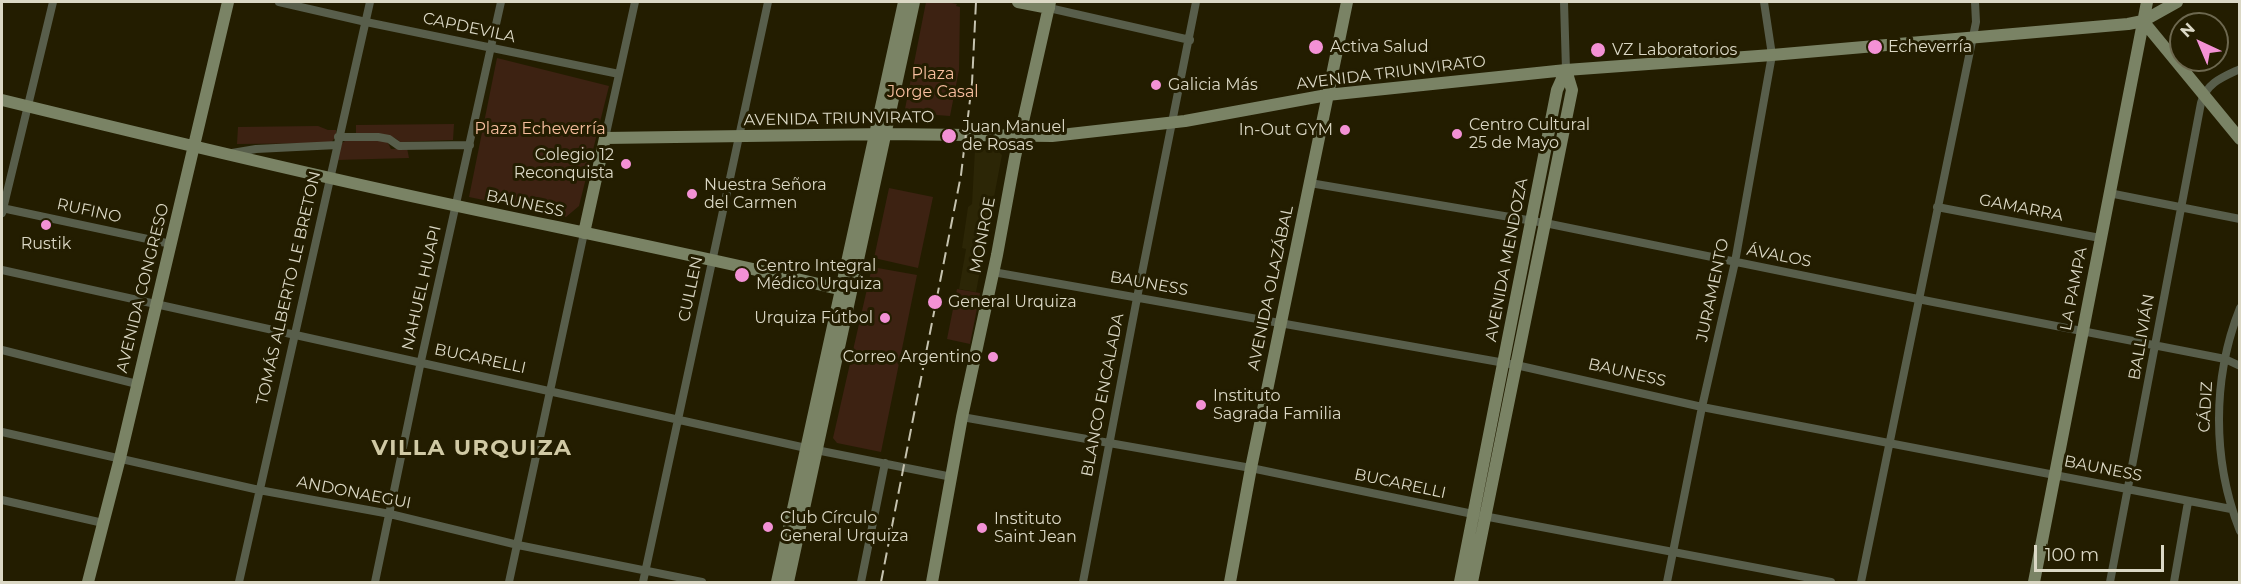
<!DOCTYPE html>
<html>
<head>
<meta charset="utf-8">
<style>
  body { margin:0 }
  #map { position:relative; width:2241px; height:584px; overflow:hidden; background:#231d00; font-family:Montserrat,sans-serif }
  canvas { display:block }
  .frame { position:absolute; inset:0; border:3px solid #dbd8c5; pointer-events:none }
  .north { position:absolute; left:2169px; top:12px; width:60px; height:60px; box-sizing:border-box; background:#231d00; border:2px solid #6d684f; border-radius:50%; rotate:316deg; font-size:16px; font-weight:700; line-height:24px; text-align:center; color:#dbd8c5 }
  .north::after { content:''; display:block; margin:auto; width:21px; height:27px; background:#f391d5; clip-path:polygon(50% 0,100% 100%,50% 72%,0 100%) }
  .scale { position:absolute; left:2034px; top:545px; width:130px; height:27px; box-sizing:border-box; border:3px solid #dbd8c5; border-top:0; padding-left:8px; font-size:18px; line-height:21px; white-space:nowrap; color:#dbd8c5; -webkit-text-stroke:4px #231d00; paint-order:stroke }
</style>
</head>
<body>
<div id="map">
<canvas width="2241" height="584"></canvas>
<div class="frame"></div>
<div class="north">N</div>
<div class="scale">100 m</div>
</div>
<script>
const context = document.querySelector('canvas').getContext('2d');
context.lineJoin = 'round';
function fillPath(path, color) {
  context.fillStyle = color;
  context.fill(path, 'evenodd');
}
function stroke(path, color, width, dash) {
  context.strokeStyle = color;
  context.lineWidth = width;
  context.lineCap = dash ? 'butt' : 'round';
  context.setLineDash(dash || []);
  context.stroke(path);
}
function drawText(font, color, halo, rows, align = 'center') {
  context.font = font + ' Montserrat,sans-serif';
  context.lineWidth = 6;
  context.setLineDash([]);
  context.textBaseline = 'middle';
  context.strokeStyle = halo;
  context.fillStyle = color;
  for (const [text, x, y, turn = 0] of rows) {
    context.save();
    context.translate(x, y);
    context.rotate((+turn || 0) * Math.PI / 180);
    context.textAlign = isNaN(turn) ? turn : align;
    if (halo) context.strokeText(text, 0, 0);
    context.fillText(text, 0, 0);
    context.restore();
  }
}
fillPath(new Path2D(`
  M975,149L997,150L1002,155L976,292L959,289L966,249L962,248L968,207L972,204Z`), '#2c2606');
fillPath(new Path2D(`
  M926,2H946L957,4L956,6L960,7L959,70L950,116L909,113L905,109Z
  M497,58L609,86L579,206L566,217L469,197Z
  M454,124L453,140L400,142C388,131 372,135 356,135V125Z
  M318,126L328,130H336V136L331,143L237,144L238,127Z
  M345,141H387L391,149L407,148L409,158L336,160L342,143Z
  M889,188L933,197L918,268L874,258Z
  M872,267L917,275L881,452L837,443L833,438Z
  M957,289L980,293L970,344L947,339Z`), '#3d2212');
stroke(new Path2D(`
  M279,2L366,22L619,74
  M1564,2L1566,70
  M1049,8L1190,40
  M338,137H378L389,139L399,146L470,145
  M605,138L635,2
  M232,153L256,149L337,145
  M1310,183L1545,223L1918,299L2225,359L2240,366
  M2109,193L2240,219
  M1937,207L2100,238
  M2,208L171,244
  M2,213L53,2
  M2,270L806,448L952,477
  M993,272L1516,365L1702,407L2231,509
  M2240,308C2212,378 2212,461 2240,531
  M2,350L137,384
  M962,417L1251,468L1473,514L1831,582
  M2,432L259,490L390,514L518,545L702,582
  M2,500L103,523
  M239,582L370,2
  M375,582L421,361L501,2
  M509,582L584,233
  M643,582L768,2
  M861,582L885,463
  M1083,582L1137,298L1196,2
  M1667,582L1702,407L1735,262L1772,55L1764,2
  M1861,582L1976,22L1975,2
  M2110,582L2201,103C2206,83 2223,77 2240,69
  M2174,582L2188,502`), '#585e4b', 8);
stroke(new Path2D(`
  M1018,2L1049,8
  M2143,21L2240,139
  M2,100C145,135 289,170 434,201C573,231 712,258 851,292
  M584,233L605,138L886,134L1052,136L1185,121L1327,95L1566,70L1772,55L2128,24L2143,21L2177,2
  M88,582L120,458L228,2
  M777,582L904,2
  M788,582L914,2
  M932,582L962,417L997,255L1015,157L1050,2
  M1230,582L1251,468L1347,2
  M1460,582L1557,90L1566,70
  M1472,582L1572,90L1566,70
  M2034,582L2147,2`), '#7a8365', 12);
stroke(new Path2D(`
  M881,582L961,175L972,83L976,2`), '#c6c3af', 2, [12, 6]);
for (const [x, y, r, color] of [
  [1316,47,8,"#f391d5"],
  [1875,47,8,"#f391d5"],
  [1598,50,8,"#f391d5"],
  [1156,85,6,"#f391d5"],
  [1345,130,6,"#f391d5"],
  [1457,134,6,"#f391d5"],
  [949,136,8,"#f391d5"],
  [626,164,6,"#f391d5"],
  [692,194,6,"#f391d5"],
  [46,225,6,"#f391d5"],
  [742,275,8,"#f391d5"],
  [935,302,8,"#f391d5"],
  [885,318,6,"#f391d5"],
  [993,357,6,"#f391d5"],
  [1201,405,6,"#f391d5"],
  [768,527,6,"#f391d5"],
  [982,528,6,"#f391d5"]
]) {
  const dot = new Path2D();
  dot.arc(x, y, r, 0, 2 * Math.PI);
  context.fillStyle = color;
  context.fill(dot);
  stroke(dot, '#231d00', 2);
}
drawText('16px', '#dbd8c5', '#231d00', [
  ["CAPDEVILA",469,28,12],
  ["AVENIDA TRIUNVIRATO",1391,73,-7],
  ["AVENIDA TRIUNVIRATO",839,119,-1],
  ["BAUNESS",525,204,12],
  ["GAMARRA",2021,208,11],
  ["RUFINO",89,211,12],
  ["MONROE",983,235,-79],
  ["ÁVALOS",1779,256,11],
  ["AVENIDA MENDOZA",1507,260,-79],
  ["BAUNESS",1149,284,10],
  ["AVENIDA CONGRESO",143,288,-76],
  ["TOMÁS ALBERTO LE BRETON",289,288,-77],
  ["NAHUEL HUAPI",422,288,-77],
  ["AVENIDA OLAZÁBAL",1271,288,-78],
  ["CULLEN",691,289,-78],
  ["LA PAMPA",2074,289,-79],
  ["JURAMENTO",1713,290,-78],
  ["BALLIVIÁN",2142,337,-80],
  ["BUCARELLI",480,359,12],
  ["BAUNESS",1627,373,13],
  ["BLANCO ENCALADA",1103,395,-79],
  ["CÁDIZ",2206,407,-87],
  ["BAUNESS",2103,469,11],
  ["BUCARELLI",1400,484,12],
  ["ANDONAEGUI",354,493,11]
]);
drawText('16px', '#dbd8c5', '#231d00', [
  ["Activa Salud",1330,47],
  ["Echeverría",1888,47],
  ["VZ Laboratorios",1612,50],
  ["Galicia Más",1168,85],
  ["Centro Cultural",1469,125],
  ["25 de Mayo",1469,143],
  ["Juan Manuel",962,127],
  ["de Rosas",962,145],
  ["In-Out GYM",1333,130,"right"],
  ["Colegio 12",614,155,"right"],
  ["Reconquista",614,173,"right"],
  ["Nuestra Señora",704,185],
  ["del Carmen",704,203],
  ["Rustik",46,244,"center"],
  ["Centro Integral",756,266],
  ["Médico Urquiza",756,284],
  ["General Urquiza",948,302],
  ["Urquiza Fútbol",873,318,"right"],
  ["Correo Argentino",981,357,"right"],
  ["Instituto",1213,396],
  ["Sagrada Familia",1213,414],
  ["Club Círculo",780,518],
  ["General Urquiza",780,536],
  ["Instituto",994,519],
  ["Saint Jean",994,537]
], 'left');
drawText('16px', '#f7be9e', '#231d00', [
  ["Plaza",933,74],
  ["Jorge Casal",933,92],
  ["Plaza Echeverría",540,129]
]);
context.letterSpacing = '1.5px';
drawText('bold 22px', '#d0c9a4', '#231d00', [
  ["VILLA URQUIZA",472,449]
]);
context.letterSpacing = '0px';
</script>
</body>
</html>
